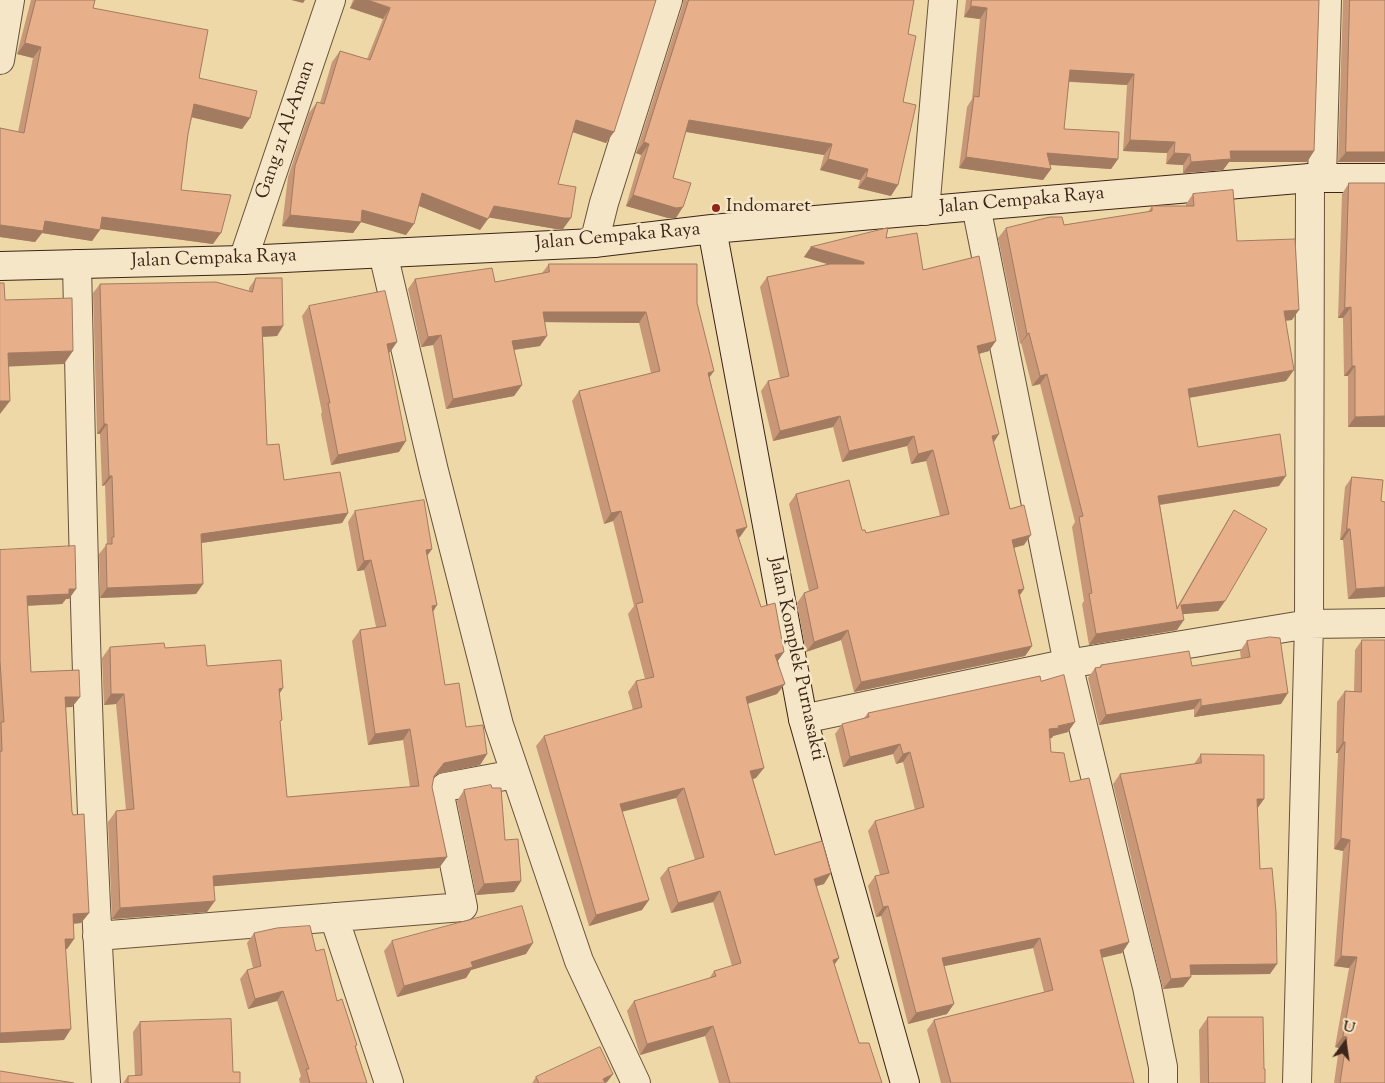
<!DOCTYPE html>
<html>
<head>
<meta charset="utf-8">
<style>
  body { margin:0 }
  #map { position:relative; width:1385px; height:1083px; overflow:hidden; background:#eed8a7; font-family:"Sorts Mill Goudy",serif }
  canvas { display:block }
  .north { position:absolute; left:1320px; top:1018px; width:50px; height:50px; -webkit-text-stroke:4px #f4e6c6; paint-order:stroke; rotate:14deg; font-size:14px; font-weight:700; line-height:20px; text-align:center; color:#3c2519 }
  .north::after { content:''; display:block; margin:auto; width:18px; height:22px; background:#3c2519; clip-path:polygon(50% 0,100% 100%,50% 72%,0 100%) }
</style>
</head>
<body>
<div id="map">
<canvas width="1385" height="1083"></canvas>
<div class="north">U</div>
</div>
<script>
const context = document.querySelector('canvas').getContext('2d');
context.lineJoin = 'round';
function stroke(path, color, width, dash) {
  context.strokeStyle = color;
  context.lineWidth = width;
  context.lineCap = dash ? 'butt' : 'round';
  context.setLineDash(dash || []);
  context.stroke(path);
}
function fillPath(path, color) {
  context.fillStyle = color;
  context.fill(path, 'evenodd');
}
function drawText(font, color, halo, rows, align = 'center') {
  context.font = font + ' "Sorts Mill Goudy",serif';
  context.lineWidth = 5;
  context.setLineDash([]);
  context.textBaseline = 'middle';
  context.strokeStyle = halo;
  context.fillStyle = color;
  for (const [text, x, y, turn = 0] of rows) {
    context.save();
    context.translate(x, y);
    context.rotate((+turn || 0) * Math.PI / 180);
    context.textAlign = isNaN(turn) ? turn : align;
    if (halo) context.strokeText(text, 0, 0);
    context.fillText(text, 0, 0);
    context.restore();
  }
}
const street = new Path2D(`
  M0,60L10,0
  M1322,178L1327,0
  M976,206L1068,664L1115,859L1147,987L1163,1067V1083
  M925,211L943,0
  M594,243L604,203L668,0
  M383,253L434,471L499,725L579,961L636,1083
  M243,260L331,0
  M77,264C83,537 88,810 106,1083
  M803,719L1055,666L1309,624L1385,623
  M334,917L389,1083
  M97,936L463,907L440,795L445,787L515,774
  M1297,1083L1309,624L1310,178`);
const secondary = new Path2D(`
  M712,229L803,719L905,1083
  M0,266L243,260L594,243L712,229L976,206L1310,178H1385`);
stroke(street, '#68523c', 30);
stroke(secondary, '#3c2519', 30);
stroke(street, '#f4e6c6', 28);
stroke(secondary, '#f4e6c6', 28);
fillPath(new Path2D(`
  M31,0H95L93,8L199,78L250,118L242,129L192,117L188,134L181,190L213,244L100,229L92,241L42,233L35,242L0,237V128L18,132L33,58L17,54Z
  M353,0H656L606,143L573,132L558,184L563,229H556L489,217L480,230L419,206L406,235L361,222L353,233L282,226L288,177L309,113L317,102L320,103L332,62L340,51L367,59L383,19L350,8Z
  M683,0H914L908,34L903,102L891,196L858,188L860,180L820,170L824,155L686,132L673,178L676,218H668L626,206L641,155L636,153L683,4Z
  M966,0H1319L1314,151L1307,162H1229L1223,170L1183,173V165L1166,164L1167,153L1123,151L1127,85L1069,82L1064,129L1118,159L1111,169L1050,165L1051,169L1043,180L959,168L967,107L972,99L980,19L964,17Z
  M1343,0H1385V162H1338Z
  M1349,183H1385V427H1348V376H1344L1343,318H1338L1342,194Z
  M1193,194L1237,241L1292,320L1285,321L1286,381L1189,398L1198,447L1279,486L1160,505L1177,607L1227,521L1234,510L1225,601L1218,611L1183,614L1177,630L1089,645L1082,604L1084,601L1072,527L1075,522L1040,384L1032,386L1021,343L1020,344L998,238L1006,228L1064,225L1148,212L1152,206H1186V204Z
  M886,238L923,270L989,351L979,354L993,442L1010,509L1024,545L1014,548L1024,589L1020,595L1032,646L1025,656L854,692L841,640L806,652L797,603L804,593L809,591L789,504L796,494L866,533L940,516L926,461L911,464L907,446L842,462L833,427L773,441L761,391L768,381L780,378L760,287L767,277L828,264L804,257L811,247Z
  M549,264L697,303L710,378L740,537L738,538L761,607L784,652L777,661V694L747,704L756,778L753,779L775,855L824,884L816,886L839,958L834,965L859,1043L882,1083H719L705,1036L640,1055L627,1011L634,1001L709,979L714,971L732,966L713,902L671,913L660,878L668,868L695,860L676,798L622,812L642,910L589,926L536,746L544,736L633,710L628,692L636,681L645,679L628,614L634,606L613,521L604,524L572,401L579,391L651,373L639,323L545,322L540,346L514,350L522,385L514,396L446,409L433,345L421,347L408,289L415,279L495,282L542,273Z
  M256,278L283,326L277,336L263,337L267,445L284,480L348,513L342,523L201,543L203,584L196,594L100,598L99,554L107,544L105,485L102,486L100,434H97L93,293L100,284L249,291V288Z
  M309,306L397,342L390,352L389,353L399,452L331,465L321,414L322,412L302,316Z
  M1352,477L1381,501L1385,502V597L1348,599L1343,540H1340L1345,487Z
  M355,511L432,549L427,556L437,605L433,612L445,685L466,727L487,754L480,765L437,774L434,777L432,787L447,857L439,868L214,886L207,912L112,919L108,822L116,811L126,810L116,704L104,705L102,658L110,647L165,648L207,666L283,688L279,694L280,723L287,797L410,787L403,740L368,745L352,641L360,630L376,627L364,570L357,571L348,522Z
  M0,550L69,599H66L62,604L27,606L31,672L80,697L72,707H66L72,812L89,913L81,923L73,924L74,939L67,949H66L64,1040L0,1043Z
  M1362,640L1385,1083H1334L1339,1048L1335,1047L1349,968L1334,966L1343,851L1334,849L1338,753H1336L1337,702L1345,691H1354L1355,650Z
  M1247,641L1281,704L1194,717V709L1099,725L1088,678L1095,668L1100,667L1101,665L1192,666L1241,659L1240,651Z
  M1041,681L1068,732L1053,736L1052,738H1050L1051,752L1070,782L1129,942L1122,953L1102,957L1134,1083H941L927,1030L934,1020L1044,992L1033,948L944,966L947,1014L908,1024L881,916L876,917L868,886L875,876L880,875L868,831L875,821L915,810L903,762L896,764L893,754L843,767L835,734L842,724L864,718L868,713Z
  M1201,754L1257,809L1260,869L1270,974L1191,975V977L1183,987L1163,989L1113,784L1120,774L1194,764Z
  M464,790L505,840L521,881L514,892L476,895L457,801Z
  M254,933L316,951L337,1001L356,1047L367,1083H300L299,1079L301,1076L277,1001L248,1009L240,979L247,970L253,968L247,943Z
  M392,941L526,954L471,970L466,978L397,997L384,951Z
  M1208,1017L1264,1069L1265,1083H1200L1199,1030Z
  M140,1022L233,1072L240,1083H123L128,1076H135L133,1032Z
  M613,1074L607,1082L605,1083H532L536,1077Z`), '#c79778');
fillPath(new Path2D(`
  M291,0H305L303,3Z
  M355,0H368L390,8L383,19L350,8Z
  M971,6L987,8L980,19L964,17Z
  M25,43L41,47L33,58L17,54Z
  M1070,70L1134,74L1127,85L1062,81Z
  M194,104L250,118L242,129L186,116Z
  M576,120L614,132L606,143L569,131Z
  M689,120L832,144L824,155L681,131Z
  M1130,140L1175,142L1167,153L1123,151Z
  M644,142L649,144L641,155L636,153Z
  M1230,151H1314L1307,162H1229L1223,170L1183,173L1191,162Z
  M1346,152H1385V162H1338Z
  M1047,153L1118,159L1111,169L1039,164Z
  M1174,153L1190,154L1183,165L1166,164Z
  M966,157L1051,169L1043,180L959,168Z
  M828,159L868,169L860,180L820,170Z
  M866,177L898,185L891,196L858,188Z
  M422,193L488,219L480,230L414,204Z
  M633,195L683,207L676,218H668L626,206Z
  M494,206L571,218L563,229H556L486,217Z
  M362,210L414,224L406,235L361,222L353,233L282,226L290,215Z
  M102,217L221,233L213,244L94,228Z
  M45,221L100,230L92,241L42,233L35,242L0,237V225Z
  M811,247L864,262L857,273L804,257Z
  M1351,307L1343,318H1338L1345,308Z
  M1299,310L1292,320L1277,321L1284,311Z
  M543,312H646L639,323L536,322Z
  M283,326L277,336L256,337L262,327Z
  M1029,333L1021,343L1020,344L1027,334Z
  M441,335L433,345L421,347L428,337Z
  M547,336L540,346L505,351L512,341Z
  M996,341L989,351L970,356L977,346Z
  M397,342L390,352L380,354L387,344Z
  M73,351L64,364L0,367L8,353Z
  M1352,366H1355L1348,376H1344Z
  M1294,370L1286,381L1181,399L1188,389Z
  M714,371L707,381L708,373Z
  M1047,374L1040,384L1032,386L1040,376Z
  M522,385L514,396L446,409L453,399Z
  M0,401H10L0,414Z
  M840,416L833,427L773,441L780,431Z
  M1385,416V427H1348L1355,417Z
  M104,424H107L100,434H97Z
  M999,434L992,445V436Z
  M914,436L907,446L842,462L849,451Z
  M406,441L399,452L331,465L338,455Z
  M933,450L926,461L911,464L918,454Z
  M109,476H112L105,485L102,486Z
  M1286,476L1279,486L1151,506L1158,496Z
  M621,511L613,521L604,524L611,513Z
  M348,513L342,523L194,544L201,534Z
  M747,527L740,537L728,540L736,530Z
  M1347,529H1350L1343,540H1340Z
  M1031,535L1024,545L1004,550L1012,540Z
  M432,549L424,560L426,550Z
  M371,560L364,570L357,571L364,561Z
  M203,584L196,594L100,598L107,588Z
  M1385,587V597L1348,599L1356,589Z
  M69,589H76L69,599H66L62,604L19,606L27,596Z
  M1024,589L1017,599L1018,590Z
  M1225,601L1218,611L1174,615L1181,605Z
  M437,605L430,616L432,606Z
  M1184,620L1177,630L1089,645L1096,634Z
  M848,630L841,640L806,652L814,642Z
  M1032,646L1025,656L854,692L861,682Z
  M784,652L777,662L775,655Z
  M785,684L777,694L738,707L746,697Z
  M283,688L276,699L279,689Z
  M1288,693L1281,704L1194,717L1201,706Z
  M111,694H124L116,704L104,705Z
  M65,697H80L72,707L58,708Z
  M1201,699L1194,709L1099,725L1106,715Z
  M1075,722L1068,732L1053,736L1052,738L1042,740L1049,729Z
  M410,729L403,740L368,745L375,734Z
  M1343,742H1345L1338,753H1336Z
  M900,744L893,754L843,767L850,757Z
  M910,752L903,762L896,764L903,754Z
  M487,754L480,765L437,774L427,787L444,763Z
  M764,768L756,778L743,782L750,771Z
  M684,788L676,798L612,814L620,804Z
  M1257,799H1264L1257,809Z
  M1341,838L1350,840L1343,851L1334,849Z
  M447,857L439,868L205,887L213,876Z
  M831,873L824,884L806,889L814,879Z
  M521,881L514,892L476,895L484,884Z
  M720,891L713,902L671,913L678,903Z
  M649,900L642,910L589,926L596,915Z
  M215,901L207,912L112,919L120,908Z
  M888,906L881,916L876,917L883,907Z
  M89,913L81,923L66,924L73,914Z
  M1040,938L1033,948L935,968L942,958Z
  M65,939H74L67,949H58Z
  M1129,942L1122,953L1093,960L1100,950Z
  M533,943L526,954L471,970L466,978L397,997L404,986L471,962Z
  M1341,956L1357,957L1349,968L1334,966Z
  M839,958L832,968L833,960Z
  M1277,964L1270,974L1182,975L1190,965Z
  M1191,977L1183,987L1163,989L1171,979Z
  M283,991L277,1001L248,1009L255,999Z
  M954,1004L947,1014L908,1024L916,1013Z
  M713,1026L705,1036L640,1055L647,1044Z
  M71,1029L64,1040L0,1043V1033Z
  M1343,1036L1347,1037L1339,1048L1335,1047Z
  M613,1074L607,1082L605,1083L603,1079Z`), '#a27b61');
const building = new Path2D(`
  M36,0H95L93,8L208,30L199,78L257,91L250,118L194,104L188,134L181,190L231,195L221,233L102,217L100,230L45,221L43,231L0,225V128L24,133L41,47L25,43Z
  M368,0H656L614,132L576,120L558,184L576,187L571,218H564L494,206L488,219L422,193L414,224L362,210L361,222L290,215L295,166L317,102L324,104L340,51L370,60L390,8Z
  M689,0H914L908,34L916,36L903,102L916,105L898,185L866,177L868,169L828,159L832,144L689,120L673,178L691,183L683,207L676,208L633,195L649,144L644,142Z
  M972,0H1319L1314,151H1230L1231,159L1191,162L1190,154L1174,153L1175,142L1130,140L1134,74L1070,70L1064,129L1119,132L1118,159L1047,153L1051,169L966,157L974,96L979,97L987,8L971,6Z
  M1350,0H1385V152H1346Z
  M1349,183H1385V416L1355,417V366H1352L1351,307L1345,308Z
  M1233,190L1237,241L1295,239L1299,310L1284,311L1294,370L1188,389L1198,447L1280,434L1286,476L1158,496L1177,609L1234,510L1267,529L1225,601L1181,605L1184,620L1096,634L1089,594L1092,593L1079,517L1083,516L1047,374L1040,376L1029,333L1027,334L1006,228L1050,217H1062L1064,225L1152,211V206H1194L1193,194Z
  M888,228L886,238L917,233L923,270L979,256L996,341L977,346L999,434L992,436L1010,509L1024,505L1031,535L1012,540L1024,589L1018,590L1032,646L861,682L848,630L814,642L804,593L818,588L796,494L849,480L862,530H865L866,533L949,514L933,450L918,454L914,436L849,451L840,416L780,431L768,381L789,376L767,277L830,264H864V262L811,247Z
  M549,264H697V303L714,371L708,373L747,527L736,530L761,607L775,603L784,652L775,655L785,684L746,697L764,768L750,771L775,855L822,841L831,873L814,879L839,958L833,960L859,1043H869L882,1083H730L713,1026L647,1044L634,1001L716,976L714,971L741,963L720,891L678,903L668,868L704,857L684,788L620,804L649,900L596,915L544,736L642,707L636,681L654,677L636,604L643,602L621,511L611,513L579,391L660,371L646,312H543L547,336L512,341L522,385L453,399L441,335L428,337L415,279L492,268L495,282L549,272Z
  M256,278H282L283,326L262,327L267,445L279,444L284,480L340,472L348,513L201,534L203,584L107,588L106,544H112V537H114L112,476H109L107,424H104L100,284L216,282L252,292Z
  M0,283H4L5,300L72,298L73,351L8,353L10,401H0Z
  M385,291L397,342L387,344L406,441L338,455L328,403H330L309,306Z
  M1352,477L1383,480L1381,501L1385,502V587L1356,589L1350,529H1347Z
  M424,500L432,549L426,550L437,605L432,606L445,685L459,683L466,727L483,725L487,754L444,763L434,776L432,787L447,857L213,876L215,901L120,908L116,811L134,809L124,694H111L110,647L164,643L165,648L205,645L207,666L281,660L283,688L279,689L282,720L280,721L287,797L419,786L410,729L375,734L360,630L386,626L371,560L364,561L355,511Z
  M75,546L76,589H69V594L27,596L31,672L79,670L80,697H65L72,812L73,815L84,814L89,913L73,914L74,939H65L71,1029L0,1033V752L2,751L1,722H4L0,661V550Z
  M1270,637L1280,638L1288,693L1201,706V699L1106,715L1095,668L1101,667V665L1189,651L1192,666L1250,657L1247,641Z
  M1362,640H1385V1083H1340L1347,1037L1343,1036L1357,957L1341,956L1350,840L1341,838L1345,742H1343L1345,691L1361,692Z
  M1064,675L1075,722L1058,726L1059,728L1049,729L1051,752L1064,753L1070,782L1089,778L1129,942L1100,950L1134,1083H951L934,1020L1053,990L1040,938L942,958L954,1004L916,1013L888,906L883,907L875,876L889,873L875,821L924,807L910,752L903,754L900,744L850,757L842,724L869,717L868,713L1040,676L1041,681Z
  M1201,754L1264,755V799H1257L1260,869L1272,868L1276,912L1277,964L1190,965L1191,977L1171,979L1120,774L1201,763Z
  M491,785L492,788H501L505,840L518,839L521,881L484,884L464,790Z
  M522,906L533,943L471,962L473,967L404,986L392,941Z
  M310,926L316,951L324,949L337,1001L342,999L357,1045L355,1046L367,1083H310L306,1069H309L283,991L255,999L247,970L261,966L254,933L277,928Z
  M1208,1017H1263L1264,1069H1265V1083H1209Z
  M231,1019L233,1072H240V1083H128V1076L142,1075L140,1022Z
  M600,1047L613,1074L603,1079L605,1083H539L536,1077Z
  M0,1071L74,1083H0Z`);
fillPath(building, '#e7b08b');
stroke(building, '#a27b61', 1);
for (const [x, y, r, color] of [
  [716,208,5,"#8f2418"]
]) {
  const dot = new Path2D();
  dot.arc(x, y, r, 0, 2 * Math.PI);
  context.fillStyle = color;
  context.fill(dot);
  stroke(dot, '#f4e6c6', 2);
}
drawText('19px', '#3c2519', '#f4e6c6', [
  ["Gang 21 Al-Aman",287,130,-71],
  ["Jalan Cempaka Raya",1022,202,-5],
  ["Jalan Cempaka Raya",618,238,-5],
  ["Jalan Cempaka Raya",214,260,-2],
  ["Jalan Komplek Purnasakti",795,659,78]
]);
drawText('19px', '#3c2519', '#f4e6c6', [
  ["Indomaret",726,208]
], 'left');
</script>
</body>
</html>
